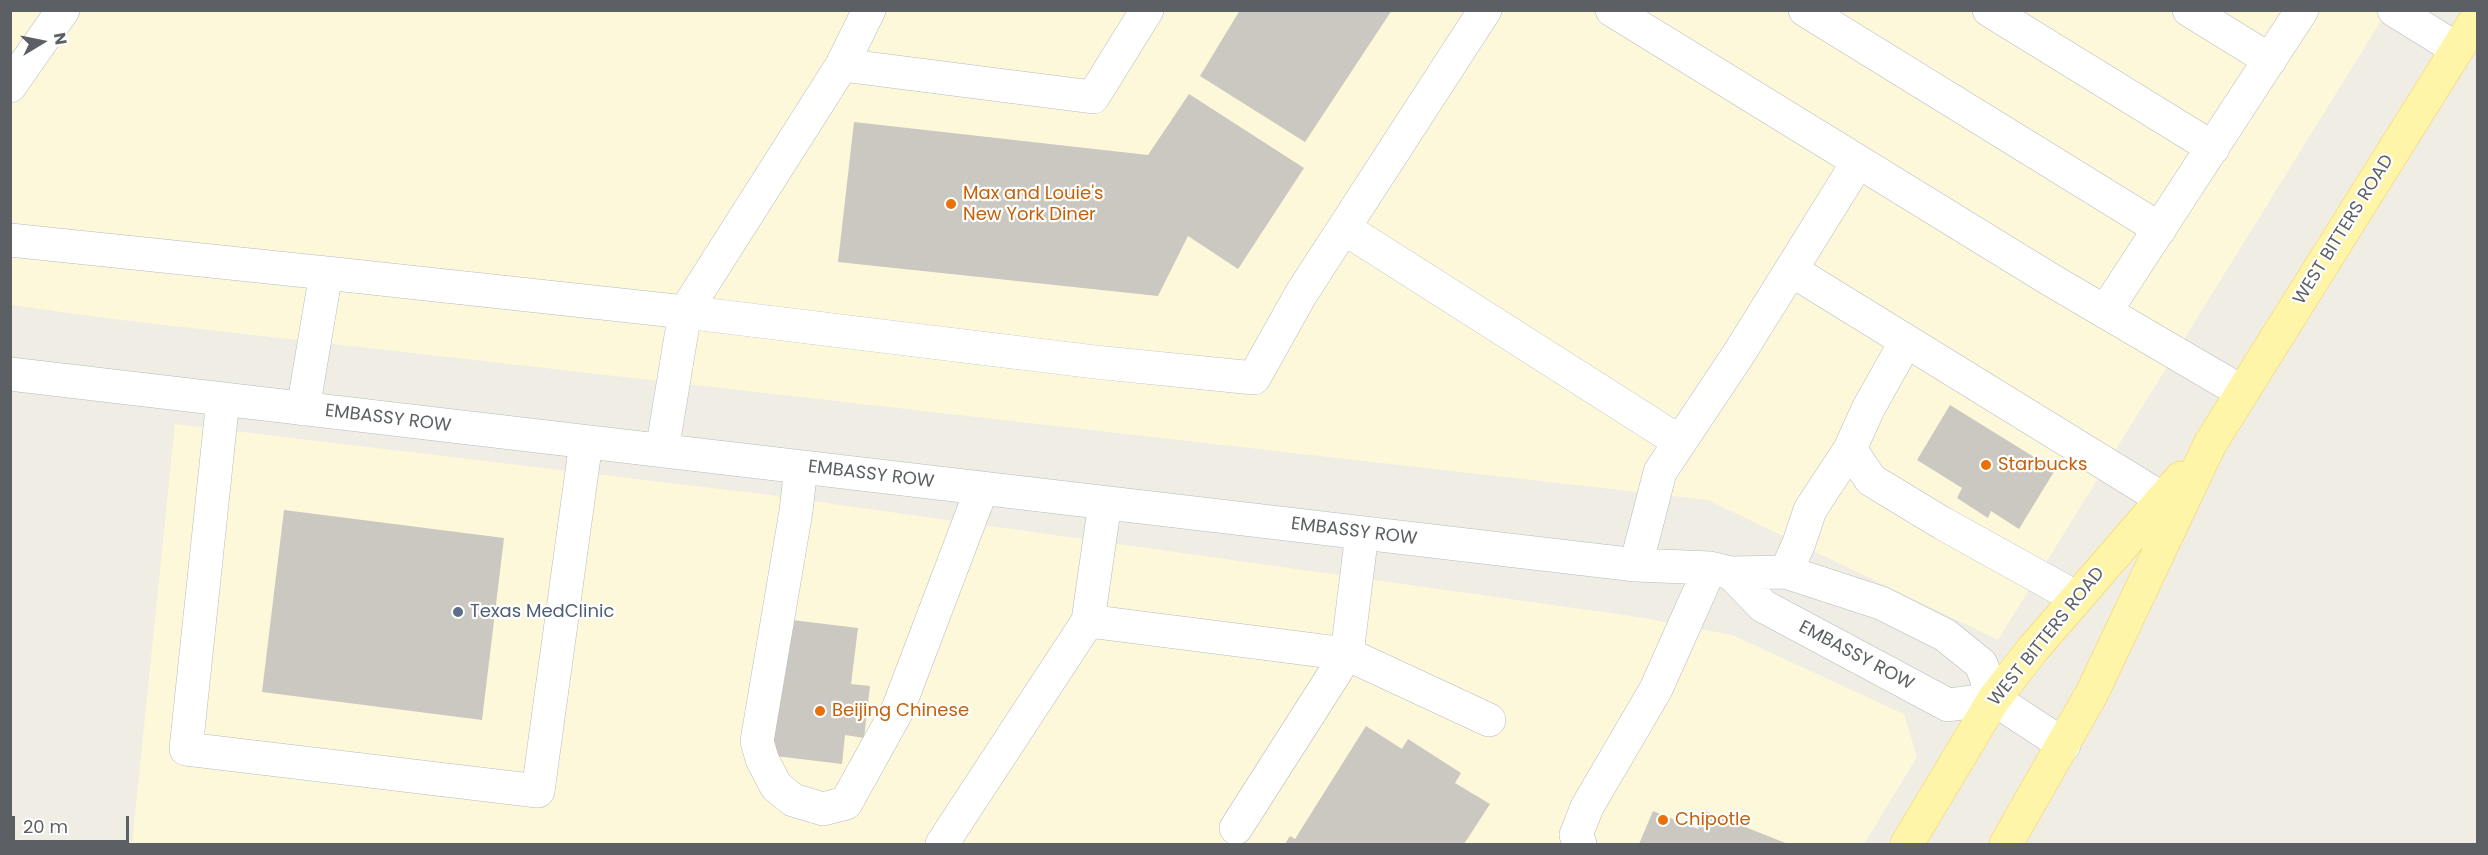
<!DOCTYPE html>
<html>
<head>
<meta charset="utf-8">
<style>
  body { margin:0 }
  #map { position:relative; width:2488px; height:855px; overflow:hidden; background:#efede4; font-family:Poppins,sans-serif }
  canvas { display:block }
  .frame { position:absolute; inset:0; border:12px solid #5c6065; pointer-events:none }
  .north { position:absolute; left:12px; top:12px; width:60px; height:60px; -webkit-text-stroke:4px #fff; paint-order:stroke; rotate:80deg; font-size:16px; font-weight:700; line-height:24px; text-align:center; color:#5c6065 }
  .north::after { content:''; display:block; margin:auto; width:21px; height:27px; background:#5c6065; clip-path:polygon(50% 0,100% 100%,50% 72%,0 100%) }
  .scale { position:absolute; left:12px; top:816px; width:117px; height:27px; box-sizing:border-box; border:3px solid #5c6065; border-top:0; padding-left:8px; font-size:18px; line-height:21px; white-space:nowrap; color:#5c6065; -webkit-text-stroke:4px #fff; paint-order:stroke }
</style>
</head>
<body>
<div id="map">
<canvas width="2488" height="855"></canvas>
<div class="frame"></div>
<div class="north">N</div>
<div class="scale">20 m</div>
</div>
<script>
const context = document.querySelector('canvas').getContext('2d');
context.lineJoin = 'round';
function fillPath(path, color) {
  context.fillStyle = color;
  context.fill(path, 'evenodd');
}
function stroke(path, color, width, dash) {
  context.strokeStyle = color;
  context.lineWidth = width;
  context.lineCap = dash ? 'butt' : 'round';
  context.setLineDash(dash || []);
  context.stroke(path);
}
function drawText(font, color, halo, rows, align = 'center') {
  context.font = font + ' Poppins,sans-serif';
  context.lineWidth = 4.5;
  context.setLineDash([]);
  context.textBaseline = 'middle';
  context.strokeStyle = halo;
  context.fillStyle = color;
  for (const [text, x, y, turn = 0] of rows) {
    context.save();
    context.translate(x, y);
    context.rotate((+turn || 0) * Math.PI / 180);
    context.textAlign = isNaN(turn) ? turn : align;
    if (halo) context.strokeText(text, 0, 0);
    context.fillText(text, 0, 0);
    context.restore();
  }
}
fillPath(new Path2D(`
  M10,11H2387L1998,640L1708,500L113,319L11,305Z
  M175,424L762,494L1638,617L1732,635L1904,714L1917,757L1864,844H132Z`), '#fef8da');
fillPath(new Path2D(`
  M1240,10H1392L1305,142L1200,76Z
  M1189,94L1304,168L1238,269L1188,236L1158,296L838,262L854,122L1148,155Z
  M1950,405L2055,470L2019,529L1991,511L1988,518L1957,498L1962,488L1917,460Z
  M284,510L504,538L482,720L262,692Z
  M784,619L858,628L851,684L870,686L864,738L845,735L842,764L767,755Z
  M1366,726L1402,749L1408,739L1461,773L1455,783L1490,804L1464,844H1285L1290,836L1295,839Z
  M1653,811L1698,829L1705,811L1788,844H1639Z`), '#cac8c1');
const minor = new Path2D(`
  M1612,10L2051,280L2242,392
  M1805,10L2160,229
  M1989,10L2213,148
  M2189,10L2270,60
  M2394,10L2457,49
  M842,65L869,10
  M10,86L63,10
  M1344,228L1680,442
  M10,240L326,273
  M1791,270L2179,509
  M2105,312L2302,10
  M1906,341L1868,409L1850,449L1871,480L1942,523L2077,598
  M10,374L1636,565L1710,568L1731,573L1786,572L1881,603L1945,635L1981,664L1994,699L2064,745
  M223,399L186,749L538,791L586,442
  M303,409L326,273L685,312L842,65L1093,97L1147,10
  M662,451L685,312L1095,362L1254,378L1301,294L1485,10
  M801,467L796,511L757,741L762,759L776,786L793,800L823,809L846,803L898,709L982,488
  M1105,503L1088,621L1347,654L1362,533
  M1636,565L1660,472L1738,355L1858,162
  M1786,572L1799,543L1810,510L1850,449
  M1731,573L1763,606L1948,705L1994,699
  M1236,828L1347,654L1489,720
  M942,844L1088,621
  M1580,844L1576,835L1587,807L1656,689L1710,568`);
const major = new Path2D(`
  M1907,844L1994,699L2033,649L2181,478
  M2006,844L2092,693L2210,444L2478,16`);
stroke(minor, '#b7babe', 34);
stroke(major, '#f4d058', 34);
stroke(minor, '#fff', 33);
stroke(major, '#fff5a9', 33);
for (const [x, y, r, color] of [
  [951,204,6,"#e8710a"],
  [1986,465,6,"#e8710a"],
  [458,612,6,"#5c6f8a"],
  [820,711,6,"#e8710a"],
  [1663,820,6,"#e8710a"]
]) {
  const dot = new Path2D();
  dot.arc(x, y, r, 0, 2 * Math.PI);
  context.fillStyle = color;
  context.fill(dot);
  stroke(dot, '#fff', 2);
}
drawText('18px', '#c56008', '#fff', [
  ["Max and Louie's",963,194],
  ["New York Diner",963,215],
  ["Starbucks",1998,465],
  ["Beijing Chinese",832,711],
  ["Chipotle",1675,820]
], 'left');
drawText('18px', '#5c6065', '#fff', [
  ["WEST BITTERS ROAD",2344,230,-58],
  ["EMBASSY ROW",388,419,7],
  ["EMBASSY ROW",871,475,7],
  ["EMBASSY ROW",1354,532,7],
  ["WEST BITTERS ROAD",2047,637,-51],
  ["EMBASSY ROW",1856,656,28]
]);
drawText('18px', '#4e5e75', '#fff', [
  ["Texas MedClinic",470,612]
], 'left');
</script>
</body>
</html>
